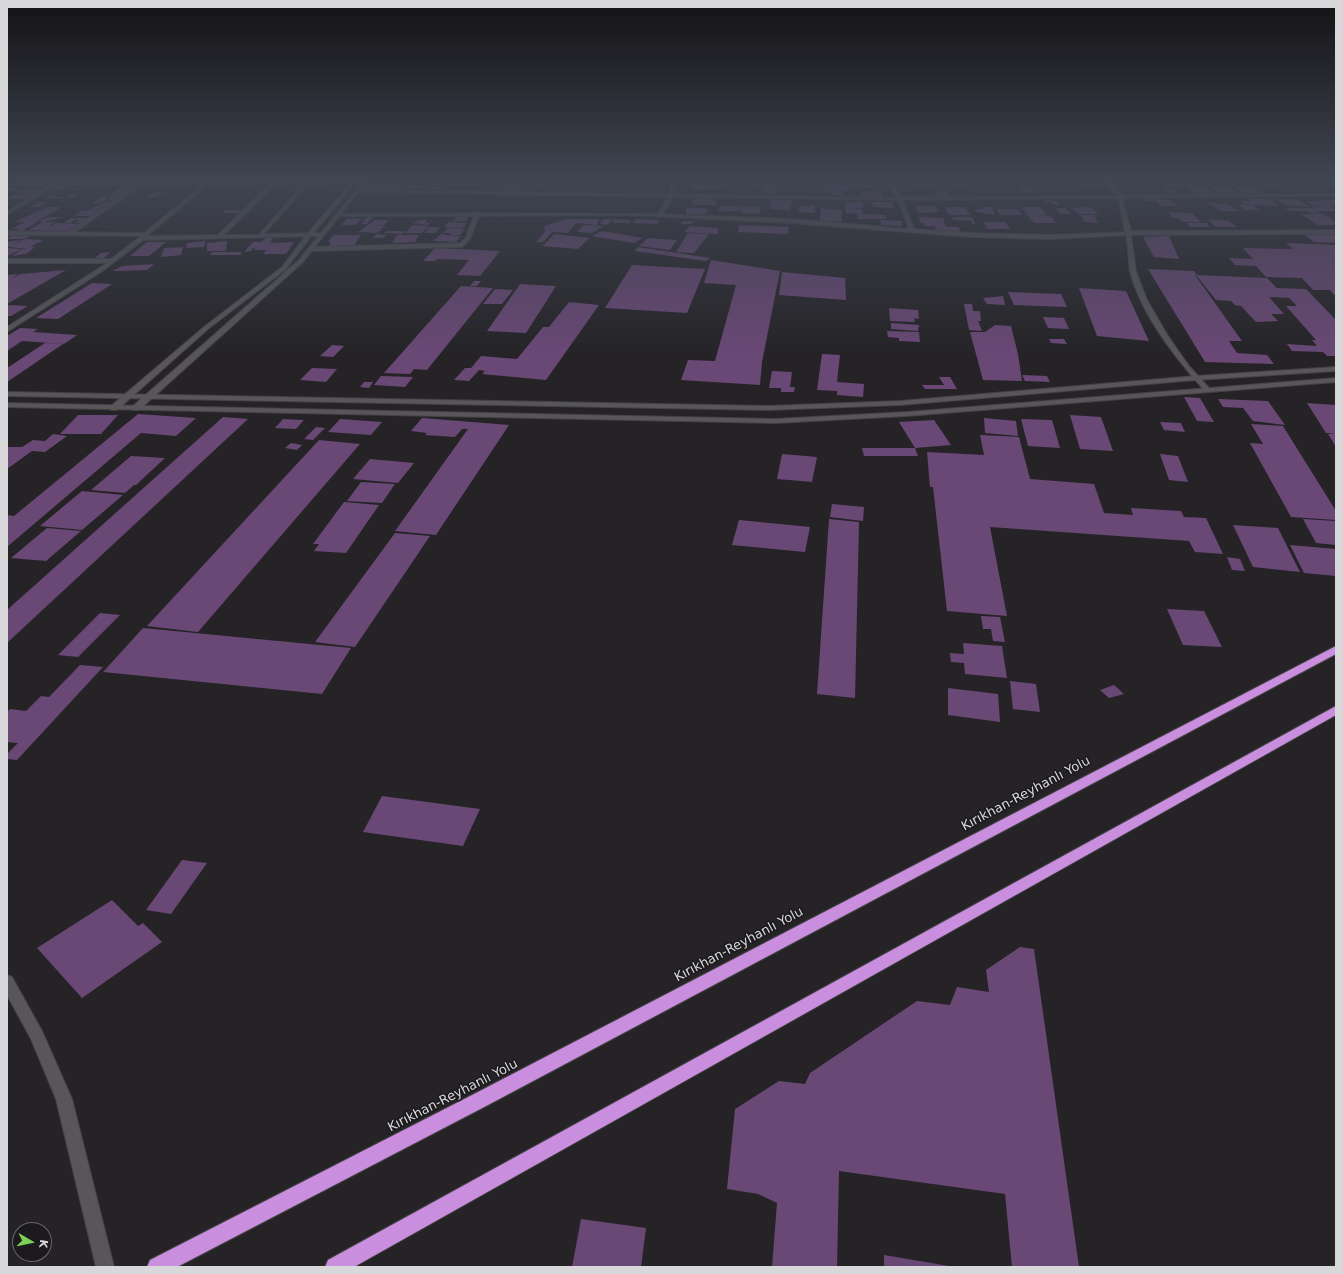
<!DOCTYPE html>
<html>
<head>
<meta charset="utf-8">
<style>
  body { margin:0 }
  #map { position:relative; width:1343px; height:1274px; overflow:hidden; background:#252326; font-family:"DejaVu Sans",sans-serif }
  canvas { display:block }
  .frame { position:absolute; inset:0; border:8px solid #d8d7d9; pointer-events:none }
  .north { position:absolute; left:12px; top:1222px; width:40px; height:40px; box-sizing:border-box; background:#1c1a1d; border:1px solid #676668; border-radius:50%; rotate:99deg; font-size:11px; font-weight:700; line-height:16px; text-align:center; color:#d8d7d9 }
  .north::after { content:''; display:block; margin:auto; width:14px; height:18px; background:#7ad156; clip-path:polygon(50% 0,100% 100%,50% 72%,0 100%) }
</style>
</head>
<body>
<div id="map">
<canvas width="1343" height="1274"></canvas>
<div class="frame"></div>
<div class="north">K</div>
</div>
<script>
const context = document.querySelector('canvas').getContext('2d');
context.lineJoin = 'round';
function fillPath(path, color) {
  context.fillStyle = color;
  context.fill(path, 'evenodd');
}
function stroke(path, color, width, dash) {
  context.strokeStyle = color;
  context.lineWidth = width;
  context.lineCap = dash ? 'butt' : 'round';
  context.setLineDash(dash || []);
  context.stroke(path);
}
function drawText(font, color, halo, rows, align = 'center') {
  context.font = font + ' "DejaVu Sans",sans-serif';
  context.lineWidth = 3;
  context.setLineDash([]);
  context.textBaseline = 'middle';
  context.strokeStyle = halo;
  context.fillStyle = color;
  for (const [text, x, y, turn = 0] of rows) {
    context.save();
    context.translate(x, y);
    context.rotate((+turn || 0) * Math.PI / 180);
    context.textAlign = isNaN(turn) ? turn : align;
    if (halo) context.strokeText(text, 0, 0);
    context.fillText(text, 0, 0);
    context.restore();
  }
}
fillPath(new Path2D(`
  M15,181H37L34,183H11Z
  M378,181H399L395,185H398L392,191L364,190L371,184H376Z
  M459,181H477L472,187H454Z
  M487,181H500L495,188L480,187Z
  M530,181H550L548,187L537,185L534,189H530L534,183H530Z
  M751,181H771L778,193H763L762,188H753Z
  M846,181L849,190H843L844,195H833L823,190V182Z
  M1075,181H1094L1103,188H1083Z
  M1253,181H1271L1281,187H1265Z
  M1325,181H1336V186H1333Z
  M848,182H872L874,188H850Z
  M911,182L939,183L940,188L912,187Z
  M962,182L966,187H954L950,183Z
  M1160,182H1176L1182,187H1166Z
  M1179,182H1199L1202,184H1182Z
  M175,183L168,189L153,188L159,184Z
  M694,183H722L723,189L694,190Z
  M125,184H140L126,191L115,201L109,200L115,191Z
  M503,184H523L520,189L515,190L501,188L499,191L492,190L495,188H499Z
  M57,185H75L65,190L48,191Z
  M81,185H90L81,190H70Z
  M404,185H422L420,188H401Z
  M429,186L445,187L443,189H426Z
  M1186,186H1204L1214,194H1196Z
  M1208,186H1226L1237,193H1219Z
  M1231,186H1250L1261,193H1243Z
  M1019,187H1029L1035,192H1024Z
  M7,188H15L13,189H19L7,193Z
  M1162,188H1171L1179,193H1170Z
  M23,189H45L38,193H30L38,194L31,199H7Z
  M156,191H166L157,197H147Z
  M861,191L881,192L883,198L862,196Z
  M935,191H948L949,197L936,196Z
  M70,194H80L73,198L65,196Z
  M50,196L62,197L63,199L45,198Z
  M100,197H110L98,204H92Z
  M715,198L717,205H693L692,199Z
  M1143,198L1171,200L1178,206H1161L1156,201H1145Z
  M771,199L792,200L790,210L770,209Z
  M1248,199H1270L1278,206L1243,204L1240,201H1250Z
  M1276,199H1297L1311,207L1285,205Z
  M1044,200L1057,201L1060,205L1052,204L1051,202H1045Z
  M1323,200H1336V205H1331Z
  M1307,201H1325L1336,209V211H1318L1311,206H1324L1312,205Z
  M38,202H48L40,207H29Z
  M104,202H111L99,210L87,211Z
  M845,202H863V208H845Z
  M872,202H893L894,208L873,207Z
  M1206,202L1227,204L1238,211H1220Z
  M809,204L815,205V213L799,212V206H809Z
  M1238,204L1253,205L1259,210H1244Z
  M720,206H742L740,211H718Z
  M743,206L761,207L759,214L740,213Z
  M915,206H935L939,212L919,213Z
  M48,207H62L34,223H29H36L19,232H14L19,229H11L25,222H14Z
  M945,207H965L971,215H949Z
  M982,207H992L995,215L976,212L975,209H982Z
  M1021,207H1040L1047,215H1033L1051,216L1056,223H1034Z
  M1081,207H1090L1099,214H1078L1072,208H1082Z
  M686,208H706L707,214H686Z
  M821,208L841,210L842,222L820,221Z
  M845,208L863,209L862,214L886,215V219H857L858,214L846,213Z
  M1056,208H1065L1071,214H1060Z
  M1285,208H1313L1321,214L1312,213L1309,211H1290Z
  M997,209H1018L1022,215H1000Z
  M225,210H243L241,213H222Z
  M81,211H100L92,216H74Z
  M1168,212L1192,213L1201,222H1182L1178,218H1173Z
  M1301,214H1323L1336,222V225H1318Z
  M469,215L466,221H452L458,216Z
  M1081,215H1094L1098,223L1085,222Z
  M48,217H64L43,222H56L45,229L57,223L81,224L70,231L29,230L43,222L39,221Z
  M367,217H373L367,224H361Z
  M919,217L943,218L946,227H959L960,232L936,231L935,226H924V223H920Z
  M952,217H972L976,224H972L971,221L953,220Z
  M71,218H90L81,223H75L79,220H75L71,223H64Z
  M348,218L362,219L355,225H341Z
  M567,219H599L597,225L576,223L568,233L552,232L543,242H536L545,232L544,226Z
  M603,219H613L607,225L600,224Z
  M614,219L631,220L630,223H613Z
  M636,219L659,220L657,224L633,223Z
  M1207,219L1229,221L1237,227H1216Z
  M375,220H389L384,225H375L385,226L377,233L358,232Z
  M421,220H427L425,223H430L428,225L412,223Z
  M880,220L902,221V226L881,225Z
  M682,221H695L691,224H680Z
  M448,222L467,223L463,228L444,227Z
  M983,222H1005L1010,229H987Z
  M1187,223H1207L1210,227H1190Z
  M412,225L429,226L422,233H405Z
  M583,225L603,226L592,233L577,232Z
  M739,225L789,227L788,234L738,232Z
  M690,226L718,228V234L684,232Z
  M429,227H440L435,233H425Z
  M447,228L465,229L460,235H450L452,233H443Z
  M387,231H405L403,234L384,233Z
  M602,231L643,238L634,243L592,236Z
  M688,233L709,234L694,253L676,252Z
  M1302,233L1333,234L1336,236V243L1314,242Z
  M14,234L33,235L23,239H7Z
  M377,234L387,235L383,238H373Z
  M441,234H445L444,235L461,236L456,242L433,241Z
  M554,234L589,238L578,249L543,246Z
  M333,235H361L353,247L328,248L331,242H328Z
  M397,235H419L415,242L392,243Z
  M1169,236L1179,259L1154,257L1143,237Z
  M265,238H273L270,243L294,242L286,254H263L266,250H254L256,248H253L251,251L244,252L253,242H262Z
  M648,238L677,240L670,250L639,246Z
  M25,239L43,240L30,247H35L26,254L11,256L23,249H30L9,247Z
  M21,240L9,247H7V242Z
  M206,241L204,247L186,248L187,243Z
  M227,241L226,251H207V243Z
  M147,242H166L149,256H130Z
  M1286,243L1336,245V297L1330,290H1313L1302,278L1266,277L1256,266L1235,265L1229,258L1253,259L1243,248L1293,249Z
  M183,247L181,255L161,257L164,248Z
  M638,247L710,258L706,261L635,251Z
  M7,248L22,249L7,256Z
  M435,248L500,251L480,276L457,275L469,260L438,259L435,261H423Z
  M110,252L104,258H95L101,253Z
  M213,252H242L240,255H210Z
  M711,260L780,271L762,362L760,385L681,380L688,360L715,361L736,285L704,283Z
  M154,264L147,270L112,271L122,266Z
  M632,265L705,269L687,313L605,308Z
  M1148,269L1194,271L1197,275H1195L1242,341H1229L1237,353L1267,355L1274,364L1205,362Z
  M66,270L7,304V275L18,274L10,280L20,274Z
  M782,272L845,278L846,300L779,295Z
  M1196,275L1267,278L1277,288L1306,289L1336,320V356H1327L1323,352L1292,351L1287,344L1317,346L1312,340H1316L1286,306H1297L1289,298L1269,297L1284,314H1271L1278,321L1256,322L1241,306L1235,305L1231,301L1216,300Z
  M474,281H481L477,286H470Z
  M92,283L112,284L58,319L36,318Z
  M520,284L556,286L526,333L487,331Z
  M461,286L493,288L427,370L414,369L410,374L384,373Z
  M1079,288L1126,291L1149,341L1097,336Z
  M495,289L513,290L502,304H483Z
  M1008,292L1061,294L1067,307L1014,305Z
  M1003,296L1005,305L987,304L983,298Z
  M569,302L599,305L546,380L482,374L485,371L479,370L469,381L454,380L465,368H471L481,356L517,359L543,327H549Z
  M964,304H972L973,311H980L981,321H978L982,331L969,330Z
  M7,305L28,306L11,316H7Z
  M889,308L918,310L919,319L914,318L915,322L890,321Z
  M1043,317L1064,318L1069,329L1048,328Z
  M891,323L919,325L918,331L891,329Z
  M995,325L1011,326L1018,354L1022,381L983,380L970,332H985Z
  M20,328L38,329L33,332L77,335L64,344L22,341L7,351V336Z
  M887,331L919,332L920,342L899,341V338L888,337Z
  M1049,339H1064L1067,344L1051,343Z
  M45,343L63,344L7,382V368Z
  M332,345L344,346L333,357L320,356Z
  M822,354L840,355L837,382L864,384L863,397L837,395V391L817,390Z
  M312,368L337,369L326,382L300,380Z
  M772,371L792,372L790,387H795L794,392H781V388H769Z
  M1022,375L1047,376L1050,382L1025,381Z
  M381,376L413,377L405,387L374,385Z
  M939,377H950L957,389H925L922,385H944Z
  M364,382H373L369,388L360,387Z
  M1184,397L1200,398L1214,422L1197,421Z
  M1218,399L1268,401L1285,425L1253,421L1243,408L1223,407Z
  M1307,403L1336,405V434L1326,433Z
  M138,414L196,418L176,436L141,433L7,547V515L14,516Z
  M78,415H118L101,434H60Z
  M1070,415L1101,417L1113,451L1080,449Z
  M223,417L248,419L7,643V610Z
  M422,418L509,425L436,535L395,531L468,429H462L455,437L425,435L427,433L411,431Z
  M984,418L1016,421L1018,436L985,433Z
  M283,419L304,420L296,429L275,428Z
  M340,419L382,422L371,435L328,432Z
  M1021,419L1052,420L1060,448L1028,446Z
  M934,420L951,445L915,448L918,456H864L862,448H915L899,422Z
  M1160,422L1181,423L1185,432L1164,430Z
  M1251,424L1283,426L1336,511V520L1291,517L1250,443L1263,444Z
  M316,427L325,428L313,440L304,439Z
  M53,434L67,436L45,452L32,451L7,469V447H22L33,440L45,441Z
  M1328,434H1336V447Z
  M980,435L1019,437L1030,479L1094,484L1104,513L1133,515L1131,508L1181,511L1184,517L1206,518L1223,554L1195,552L1189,541L990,527L1007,616L947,611L933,487H930L927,452L984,455Z
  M319,440L360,444L198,632L147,626Z
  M291,443L302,445L297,450L285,448Z
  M782,454L817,457L812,482L777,479Z
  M1160,454L1178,456L1188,482L1169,480Z
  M131,456L165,458L136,485H134L125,493L91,490Z
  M370,459L414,463L398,483L353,479Z
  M361,482L395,484L382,503L347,501Z
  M82,491L123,495L82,530L40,526Z
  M344,502L379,505L346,553L314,551L319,544H313Z
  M832,504L864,507L863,521L830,517Z
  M829,519L859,522L855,698L817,694Z
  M1303,519L1336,521V545L1316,543Z
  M739,520L810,527L805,552L732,545Z
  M1233,525L1278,528L1300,572L1253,567Z
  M47,528L81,531L46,561L11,558Z
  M395,533L430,536L355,647L315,642Z
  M1290,545L1336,549V576L1304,573Z
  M1227,557L1240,559L1245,571L1232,570Z
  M1167,609L1204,611L1222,647L1183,645Z
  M100,613L120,615L78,657L58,655Z
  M981,616L1000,617L1005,642L993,641L991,629H983Z
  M143,628L351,648L322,694L103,672Z
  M963,643L1002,646L1007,678L965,674L964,663L951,662L950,653L964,654Z
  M80,665L103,667L17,760L7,759V754L18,743L7,742V712L10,709L26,711L41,696L49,697Z
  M1010,681L1036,684L1040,712L1013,709Z
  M1114,685L1124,694L1109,698L1100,690Z
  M948,688L998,694L1000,722L948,715Z
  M382,796L480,809L463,846L363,832Z
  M182,860L207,863L171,914L146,910Z
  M112,900L138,926L143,923L162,942L82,998L37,948Z
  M1020,947L1034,949L1079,1267H1012L1005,1194L839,1171L837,1267H772L777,1203L758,1194L727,1189L735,1109L779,1081L805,1084L810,1073L917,1001L950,1005L957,987L989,992L986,970Z
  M581,1219L646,1228L641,1267H572Z
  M884,1255L949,1266V1267H884Z`), '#6a4876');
const minor = new Path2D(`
  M141,181H366L367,182L365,183L308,184L264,234L322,233L324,236L143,240L104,270L7,332V327L107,263H7V259H111L141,236L7,235V231L68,232L136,185H56L7,215V212L49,185H7V183ZM204,184L144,233L75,232L142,185ZM209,184H270L218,235L147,236ZM276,184H303L259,235H224Z
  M671,181H675L674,194L896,198L887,181H891L901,197L1117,196L1105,181H1109L1122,195L1336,194V196L1122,198L1131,231L1336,230V234L1131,235L1136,271L1147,300L1168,336L1189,366L1211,390L1207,392L1205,391C1177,360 1140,313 1130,271C1128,259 1129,247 1126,235L1051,239L972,237L791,223L626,215L479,216L470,239L462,247L312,251L309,249L312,247L460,243L465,239L474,216H335L337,214L476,213L478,212L480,213L658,214L668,197L355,192L357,190L670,194ZM673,197L898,200L909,229L791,219L663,214ZM1118,198L1125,232L1051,235L972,233L914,229L902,200Z`);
const tertiary = new Path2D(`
  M353,181H357L311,236L286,269L208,329L117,410H111V406L204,327L282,267L307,234Z
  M363,181H367L303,262L139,410H133V406L299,260Z
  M7,975L12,977L42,1031L72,1099L114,1267H96L56,1099L31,1039L7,995Z`);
const secondary = new Path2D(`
  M1336,367V371L1196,380L900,405L768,410L7,396V392L768,406L900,401L1196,376Z
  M1336,378V382L907,416L775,423L7,407V403L775,419L907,412Z`);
const trunk = new Path2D(`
  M1336,646V654L488,1105L177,1267H147L150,1260L476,1093Z
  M1336,706V715L354,1267H325L328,1260Z`);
stroke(minor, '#434144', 2);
stroke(tertiary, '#434144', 2);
stroke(secondary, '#434144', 2);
stroke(trunk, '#434144', 2);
fillPath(minor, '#585659');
fillPath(tertiary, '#585659');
fillPath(secondary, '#585659');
fillPath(trunk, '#c98edd');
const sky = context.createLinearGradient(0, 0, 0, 359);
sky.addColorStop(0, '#141315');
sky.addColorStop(0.5, '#404552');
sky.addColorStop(1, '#40455200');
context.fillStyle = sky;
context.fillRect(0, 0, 1343, 359);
drawText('13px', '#d8d7d9', '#1c1a1d', [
  ["Kırıkhan-Reyhanlı Yolu",1026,794,-28],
  ["Kırıkhan-Reyhanlı Yolu",739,945,-28],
  ["Kırıkhan-Reyhanlı Yolu",453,1096,-27]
]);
</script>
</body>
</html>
